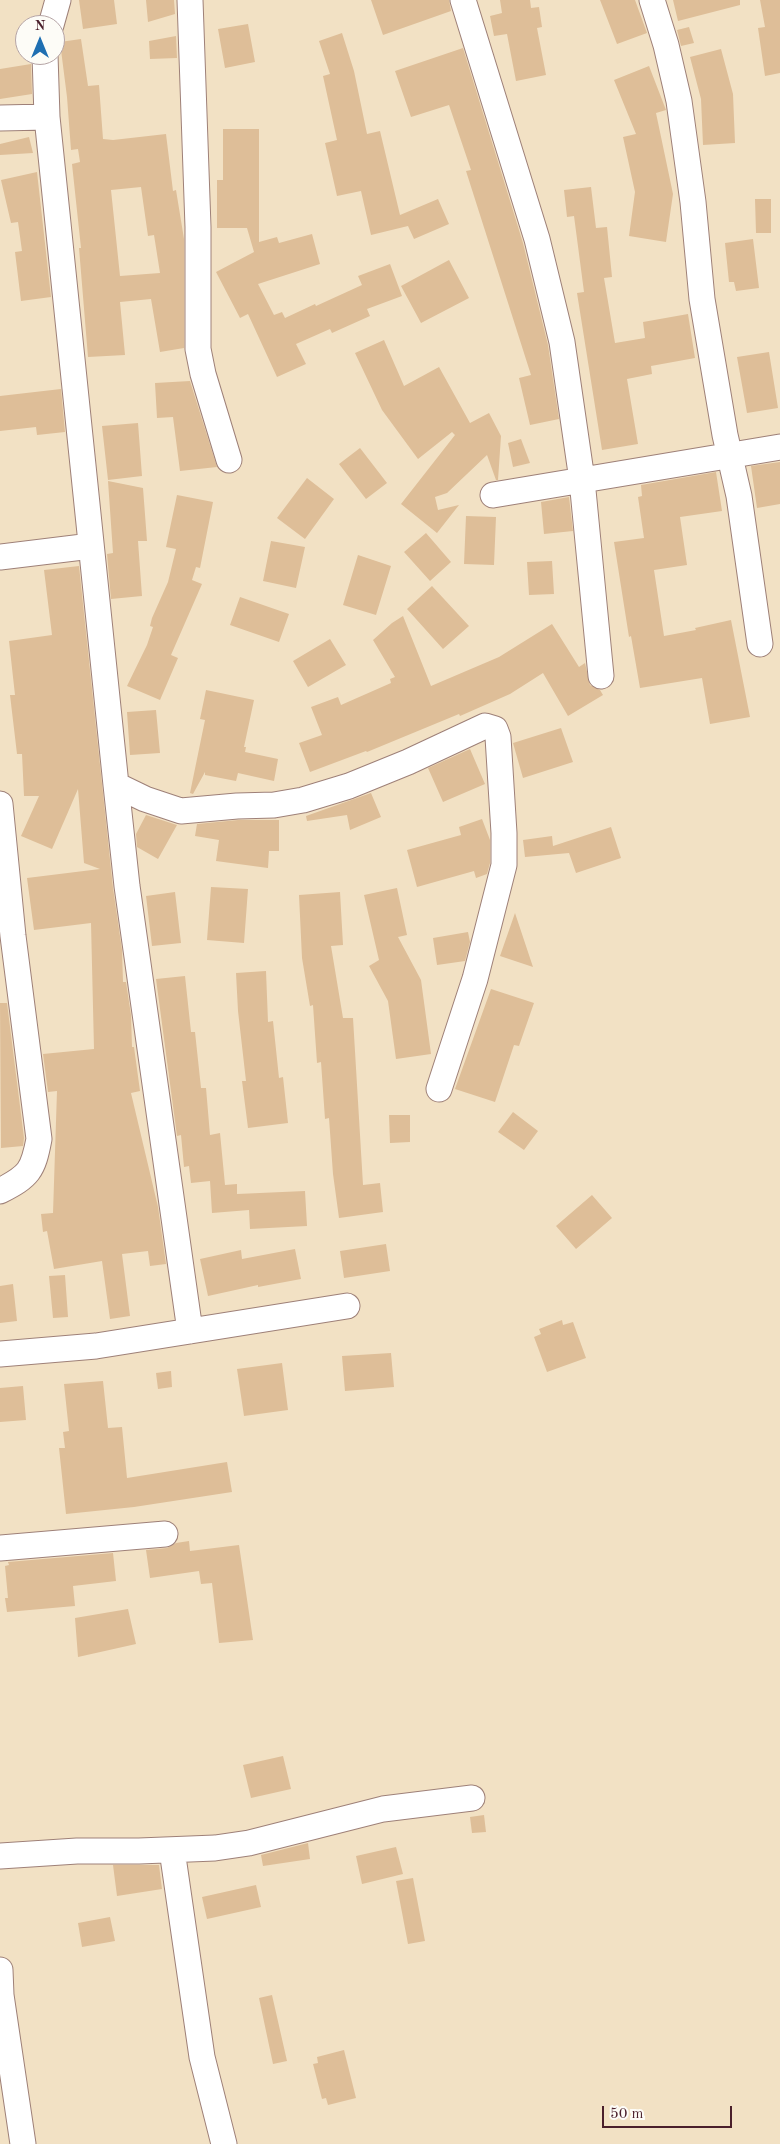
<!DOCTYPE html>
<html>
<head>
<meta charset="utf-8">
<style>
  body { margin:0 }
  #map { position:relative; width:780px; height:2144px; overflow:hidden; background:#f2e1c4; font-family:"Old Standard TT",serif }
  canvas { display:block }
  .north { position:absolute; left:15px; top:15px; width:50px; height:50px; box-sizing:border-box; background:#fdfcf7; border:1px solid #b5a4a5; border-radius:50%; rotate:0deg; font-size:14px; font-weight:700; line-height:20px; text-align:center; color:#4a1f2b }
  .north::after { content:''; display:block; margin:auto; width:18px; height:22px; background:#1f6fb2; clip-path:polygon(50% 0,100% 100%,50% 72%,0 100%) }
  .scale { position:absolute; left:602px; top:2106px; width:130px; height:22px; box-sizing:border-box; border:2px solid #4a1f2b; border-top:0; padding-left:6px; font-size:15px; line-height:18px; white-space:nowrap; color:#4a1f2b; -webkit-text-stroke:4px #fdfcf7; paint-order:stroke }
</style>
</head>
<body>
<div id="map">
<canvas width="780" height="2144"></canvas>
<div class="north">N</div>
<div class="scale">50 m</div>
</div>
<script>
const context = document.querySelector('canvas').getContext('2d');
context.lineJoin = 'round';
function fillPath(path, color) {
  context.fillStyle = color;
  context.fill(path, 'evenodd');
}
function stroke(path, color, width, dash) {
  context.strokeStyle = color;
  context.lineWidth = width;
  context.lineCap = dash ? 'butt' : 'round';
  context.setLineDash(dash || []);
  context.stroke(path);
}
fillPath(new Path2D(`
  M79,0H114L117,24L83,29Z
  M146,0H174L175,14L148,22Z
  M371,0H449L451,11L383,35Z
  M500,0H530L531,8L539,7L542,27L537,28L546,75L516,81L507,34L494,36L490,16L502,13Z
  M600,0H635L647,33L617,44Z
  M673,0H740V5L678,21Z
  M760,0H780V73L765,76L758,28L765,27Z
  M248,24L255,62L225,68L218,29Z
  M689,27L694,43L681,46L677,30Z
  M342,33L354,71L367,134L380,131L400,215L438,199L449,224L414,239L408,226L371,235L361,191L337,196L325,143L337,140L323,76L330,74L319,41Z
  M176,36L177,58L150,59L149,41Z
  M81,39L88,86L99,85L103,139L113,140L166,134L173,191L176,190L184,239V348L160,352L151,299L120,302L125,355L88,357L79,248H81L72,164L80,162L78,149L71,150L67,97L60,42ZM141,187L148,236L154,235L160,273L120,276L111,190Z
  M463,48L523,243L548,345L559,419L530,425L519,378L531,375L466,171L471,170L449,105L411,117L395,71Z
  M721,49L733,94L735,143L703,145L701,99L690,57Z
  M31,64L32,94L0,99V69Z
  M649,66L666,110L656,113L673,194L666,242L629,236L635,192L623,137L636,134L614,80Z
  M223,129H259V242L277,237L279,243L312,234L320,264L258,284L274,315L282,312L285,318L315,304L316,306L362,285L358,276L390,264L402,296L367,309L370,316L332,333L330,329L296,344L306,364L277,377L248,314L240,318L216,272L254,252L247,228H217V180H223Z
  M29,137L33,153L0,155V144Z
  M37,172L51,297L21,301L15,252L22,251L18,222L11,223L1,180Z
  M591,187L596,228L607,227L612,277L604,278L615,343L645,338L643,322L688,314L695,358L651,366L652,374L627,379L638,444L602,450L577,293L584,292L574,216L567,217L564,190Z
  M755,199H771V233H756Z
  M753,239L759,288L736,291L734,282H729L725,243Z
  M449,260L469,298L421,323L401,286Z
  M384,340L404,386L439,367L470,423L489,413L501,436L498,480H496L487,455L447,493L435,497L438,510L459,505L437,533L401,504L455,435L452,432L418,459L382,410L355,353Z
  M769,352L778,408L747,413L737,357Z
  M190,381L217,467L180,471L173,417L157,418L155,383Z
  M61,389L65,432L37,435L36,427L0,431V396Z
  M138,423L142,476L108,480L102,426Z
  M521,439L530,463L513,467L508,443Z
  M360,448L387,483L366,499L339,464Z
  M780,462V504L757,508L751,466Z
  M716,472L722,511L680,517L687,565L654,570L664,636L696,630L695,628L731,620L750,717L710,724L702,678L640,688L631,636L629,637L614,542L644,538L638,497L642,496L641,485Z
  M307,478L334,499L305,539L277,518Z
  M108,481L143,488L147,541H138L142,596L111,599L107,554L113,553Z
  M177,495L213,502L200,568L196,567L192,580L202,584L171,655L178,658L160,700L127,686L147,645L153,627L150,626L152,618L168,582L176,549L166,547Z
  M569,497L573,531L544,534L541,502Z
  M466,516L496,517L494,565L464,564Z
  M426,533L451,562L430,581L404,552Z
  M271,541L305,547L296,588L263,581Z
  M358,555L391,566L376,615L343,605Z
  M552,561L554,594L529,595L527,562Z
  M79,566L113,888L122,950L123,982H126L131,1015L132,1047H134L140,1091L131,1093L158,1207L166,1264L150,1266L148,1251L122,1254L130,1316L110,1319L102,1261L54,1269L47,1231L43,1232L41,1214L53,1213L57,1091L48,1092L43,1054L94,1049L91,923L34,930L27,878L100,869L84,863L78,789L52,849L21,836L39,796H24L22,754H17L10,695H15L9,641L52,635L44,570Z
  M432,586L469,626L443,649L407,609Z
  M240,597L289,614L279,642L230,625Z
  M403,616L431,686L499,657L552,624L579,667L585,663L590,685L600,690L603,695L568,716L543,673L510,694L460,716L459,714L367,752L366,751L310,772L299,743L322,735L311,707L338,697L341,705L391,683L390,679L395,677L373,640L392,623Z
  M330,639L346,665L308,687L293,661Z
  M206,690L254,700L244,747H246L245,752L278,759L274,781L238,773L236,781L205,775V772L193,794L190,793L205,720L200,719Z
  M156,710L160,753L130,755L127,712Z
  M561,728L573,762L523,778L513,743Z
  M470,749L485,784L443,802L428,768Z
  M371,793L381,817L350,830L347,815L307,821L306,816Z
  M146,815L177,825L158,859L137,847L136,834Z
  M482,819L490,840V863L487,874L476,878L474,871L417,887L407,850L461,835L459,827Z
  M238,820H279V851H269L268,868L216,861L219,840L195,836L197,824Z
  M611,827L621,858L576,873L569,853L525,857L523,840L552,836L553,846Z
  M211,887L248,889L244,943L207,940Z
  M397,888L407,935L398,937L421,980L431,1054L396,1059L388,1001L369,966L379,960L364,895Z
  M175,892L181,943L152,946L146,896Z
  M340,892L343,945L331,946L343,1018H353L363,1185L380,1183L383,1212L339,1218L333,1174L329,1118L325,1119L321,1062L317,1063L313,1005L310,1006L302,958L299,895Z
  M515,913L533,967L500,956Z
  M468,932L470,942L465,961L437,965L433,938Z
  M266,971L268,1022L273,1021L279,1078L283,1077L288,1123L248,1128L242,1081H246L238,1011L236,973Z
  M185,976L191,1032H195L201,1088H206L210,1135L220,1133L225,1185L237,1184V1194L305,1191L307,1226L250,1229L249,1210L212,1213L210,1181L191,1183L189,1166L184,1167L181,1135L177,1136L156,979Z
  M491,989L534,1003L519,1046L514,1045L495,1102L455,1089Z
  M0,1003H7L24,1138L23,1146L1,1148Z
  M513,1112L538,1131L524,1150L498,1132Z
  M389,1115H410V1142L390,1143Z
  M592,1195L612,1218L576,1249L556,1226Z
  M386,1244L390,1271L344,1278L340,1251Z
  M295,1249L301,1279L258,1287V1285L208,1296L200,1259L241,1250L242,1259Z
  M65,1275L68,1317L53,1318L49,1276Z
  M13,1284L17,1321L0,1323V1286Z
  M562,1320L563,1325L573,1322L586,1358L547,1372L534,1337L541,1334L539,1329Z
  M391,1353L394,1387L345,1391L342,1356Z
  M282,1363L288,1410L244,1416L237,1369Z
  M171,1371L172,1387L158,1389L156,1373Z
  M103,1381L108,1428L122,1427L127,1478L227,1462L232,1492L134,1507L66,1514L59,1448H65L63,1432L69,1431L64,1384Z
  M23,1386L26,1420L0,1422V1388Z
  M189,1541L190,1551L239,1545L253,1640L219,1643L212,1583L201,1584L199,1571L150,1578L146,1550L167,1548L176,1543Z
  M113,1553L116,1581L73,1586L75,1606L7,1612L5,1598H8L5,1566L9,1565L8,1562Z
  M128,1609L136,1644L78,1657L75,1618Z
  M283,1756L291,1789L251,1798L243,1765Z
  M484,1815L486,1832L472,1833L470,1817Z
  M308,1843L310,1859L263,1866L261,1855Z
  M396,1847L403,1874L362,1884L356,1856Z
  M113,1865H159L162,1889L117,1896Z
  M413,1878L425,1941L408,1944L396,1881Z
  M256,1885L261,1907L207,1919L202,1897Z
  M110,1917L115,1941L82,1947L78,1923Z
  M272,1995L287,2061L273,2064L259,1998Z
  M344,2050L356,2098L328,2105L326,2098L322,2099L313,2064L318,2063L317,2057Z`), '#debe98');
const minor = new Path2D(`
  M190,0L198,227V349L203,374L229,460
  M463,0L537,239L562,342L582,480L601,676
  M652,0L666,45L679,101L693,202L702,299L725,435L739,496L760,644
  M51,25L58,0
  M45,55L47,117L116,785L127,886L190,1331
  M0,118L47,117
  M493,495L780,447
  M0,557L91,546
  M116,785L145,799L181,811L237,806L274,805L303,800L349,786L408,762L485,726L495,729L498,737L504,833V865L475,979L439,1089
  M0,804L13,936L39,1139C33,1171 29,1176 0,1191
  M0,1354L96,1346L347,1306
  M0,1548L165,1534
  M172,1850L202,2057L224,2144
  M0,1856L77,1851H139L215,1848L249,1843L383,1809L472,1798
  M0,1970L1,1995L23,2144`);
stroke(minor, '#9e8078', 27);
stroke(minor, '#fff', 25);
</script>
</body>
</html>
